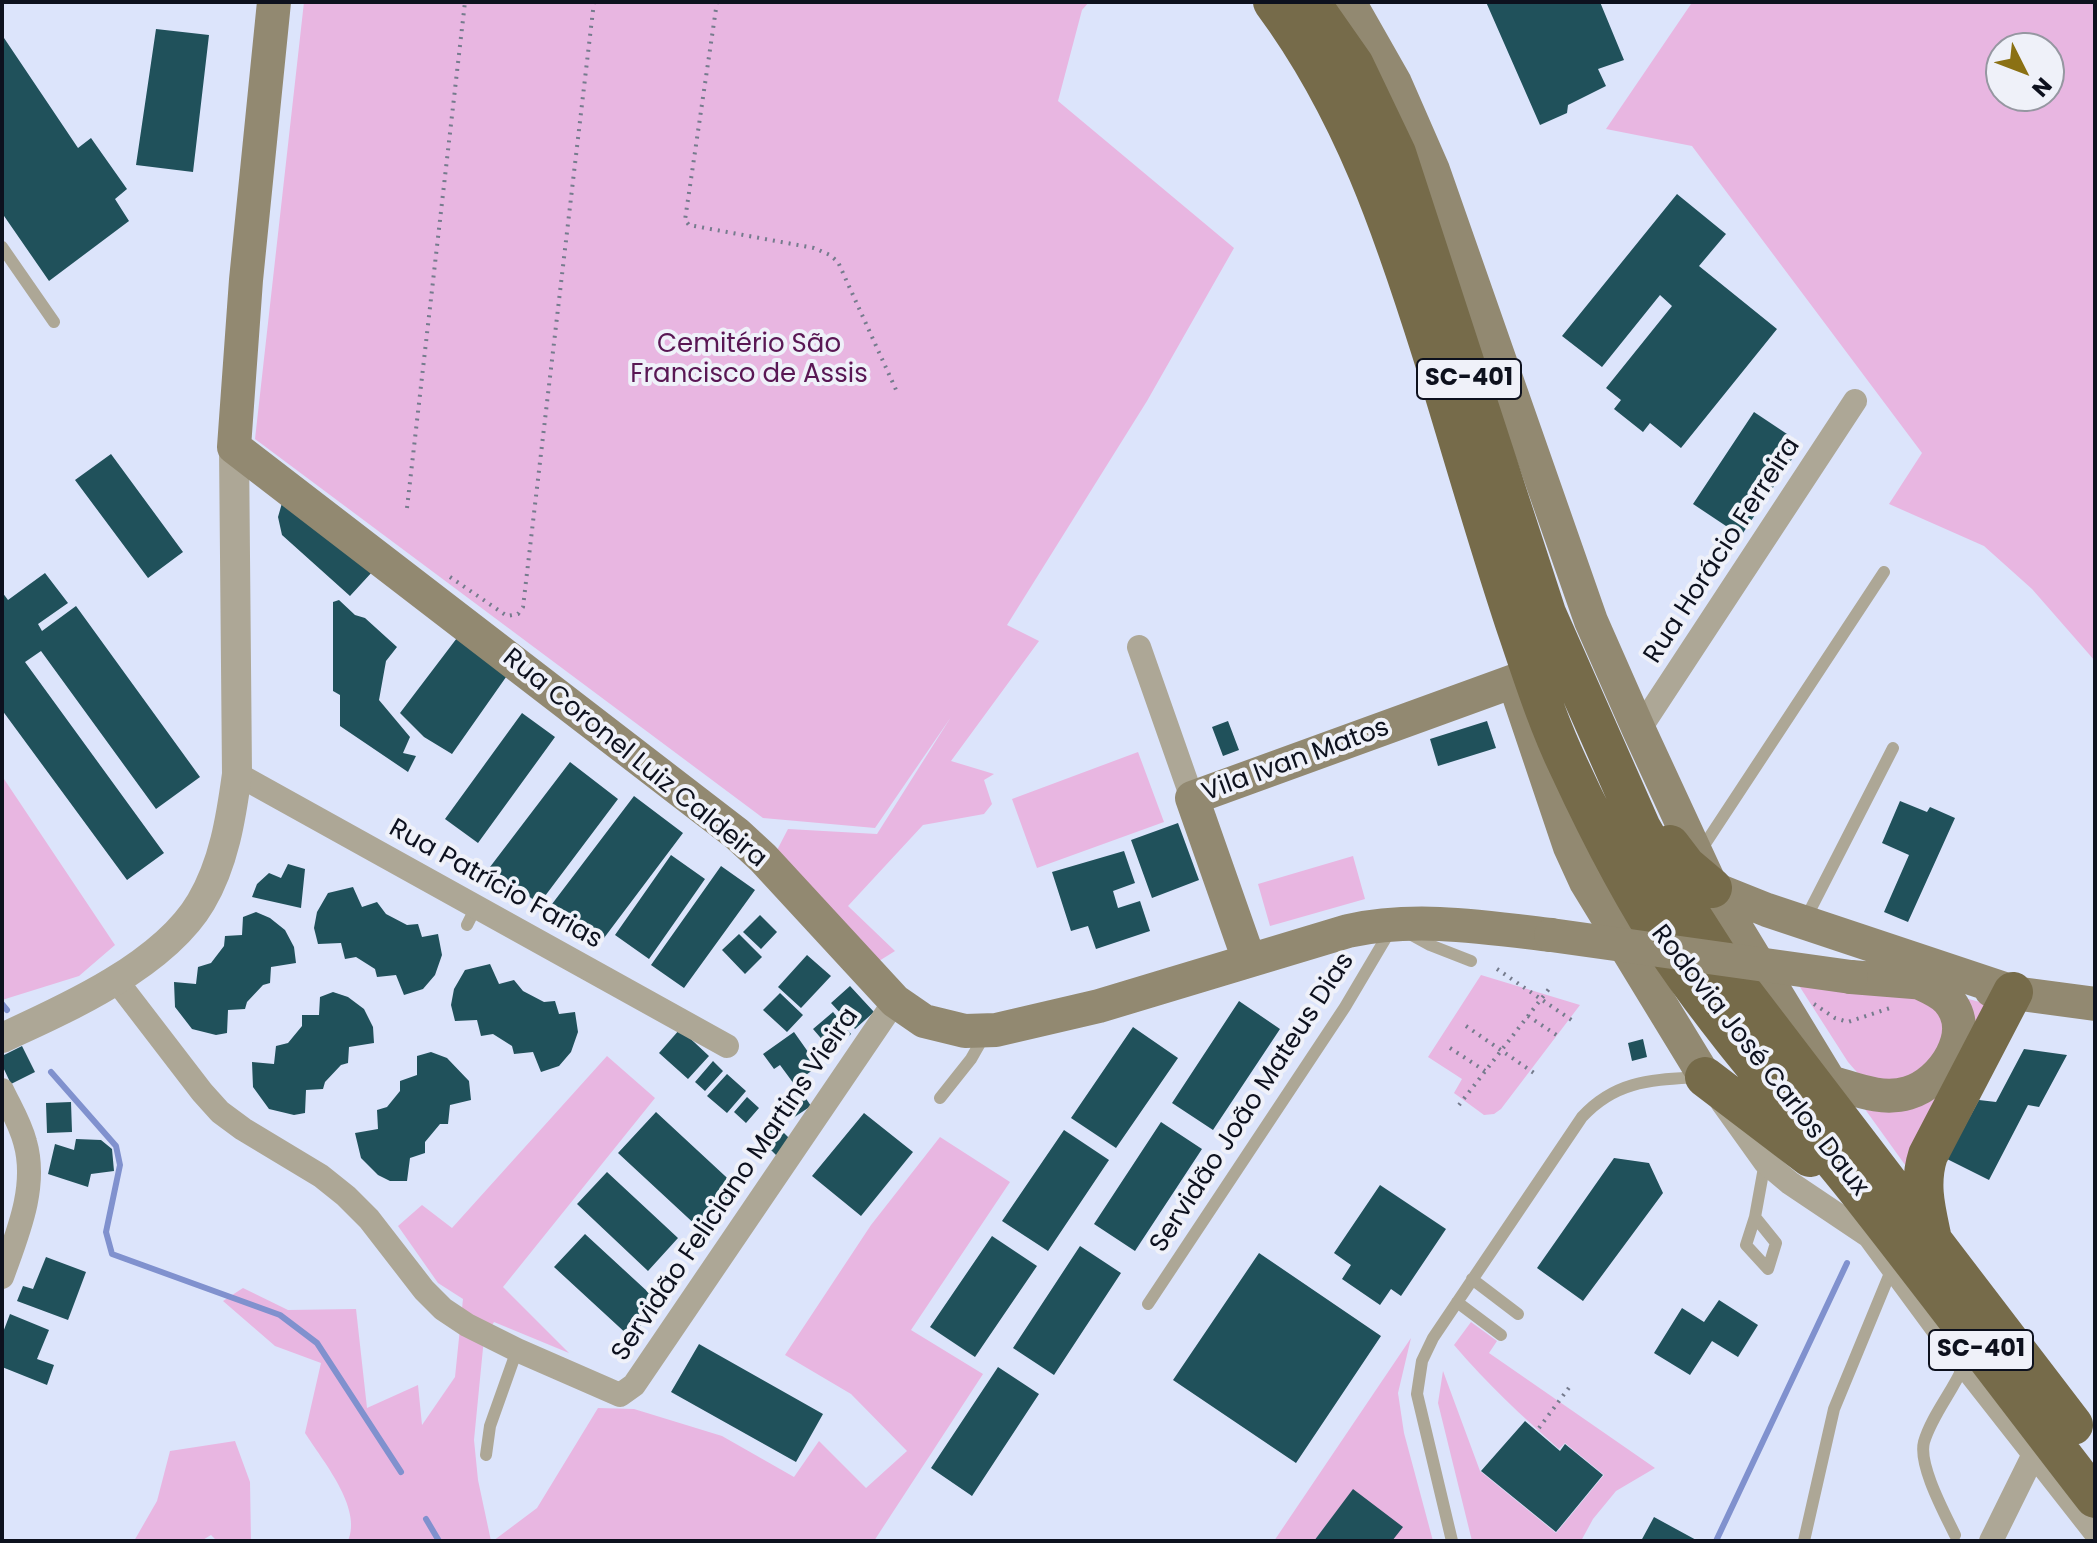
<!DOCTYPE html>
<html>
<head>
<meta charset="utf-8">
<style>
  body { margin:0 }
  #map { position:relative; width:2097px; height:1543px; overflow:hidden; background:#dce4fb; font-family:Poppins,sans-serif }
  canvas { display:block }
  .frame { position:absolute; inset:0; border:4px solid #0d111e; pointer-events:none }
  .north { position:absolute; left:1985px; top:32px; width:80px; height:80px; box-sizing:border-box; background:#eff1f9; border:2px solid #9597a1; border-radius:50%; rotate:132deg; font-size:22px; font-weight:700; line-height:32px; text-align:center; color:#0d111e }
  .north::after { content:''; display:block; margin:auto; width:28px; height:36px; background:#8b7114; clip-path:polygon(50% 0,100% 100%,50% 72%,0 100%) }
</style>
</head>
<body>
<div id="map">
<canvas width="2097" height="1543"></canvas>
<div class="frame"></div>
<div class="north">N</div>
</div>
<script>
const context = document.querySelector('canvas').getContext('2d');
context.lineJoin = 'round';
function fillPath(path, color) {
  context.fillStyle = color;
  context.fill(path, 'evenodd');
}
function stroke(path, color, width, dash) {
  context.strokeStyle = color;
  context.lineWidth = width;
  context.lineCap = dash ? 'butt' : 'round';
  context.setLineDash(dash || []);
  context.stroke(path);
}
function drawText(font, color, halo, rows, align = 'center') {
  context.font = font + ' Poppins,sans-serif';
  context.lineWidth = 8;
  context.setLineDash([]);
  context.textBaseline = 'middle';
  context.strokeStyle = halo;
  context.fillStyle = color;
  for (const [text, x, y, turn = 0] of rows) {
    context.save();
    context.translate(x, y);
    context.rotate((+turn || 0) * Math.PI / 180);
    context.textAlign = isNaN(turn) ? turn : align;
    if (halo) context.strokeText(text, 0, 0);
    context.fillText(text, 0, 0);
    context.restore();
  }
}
fillPath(new Path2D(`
  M304,2H1089L1082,10L1058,101L1234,248L1147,401L1007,625L1039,641L951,761L994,774L984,780L992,804L984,814L923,825L848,906L895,951L879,961L775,854L788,829L877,834L951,717L875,828L763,818L255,439Z
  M1690,2H2095V661L2032,589L1984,546L1889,504L1922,453L1692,146L1606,129L1691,4ZM2001,48H2049V96H2001Z
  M1138,752L1164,822L1037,868L1012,799Z
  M2,776L115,945L79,976L2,1000Z
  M1353,856L1365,899L1270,926L1258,884Z
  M1481,975L1580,1005L1501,1109L1494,1114L1484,1115L1454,1093L1462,1079L1428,1057Z
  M1798,984L1923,995L1946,1017L1941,1051L1908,1080L1862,1078L1848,1062Z
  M1961,997L1991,1005L1908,1169L1862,1105L1935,1091Z
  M607,1056L655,1098L503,1287L569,1353L494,1322L484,1338L474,1440L478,1480L491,1541H348C363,1508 322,1460 305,1433L321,1363L275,1346L223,1301L243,1288L288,1310L356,1309L367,1408L418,1385L422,1425L455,1377L463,1299L438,1283L398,1226L422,1205L452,1228Z
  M940,1137L1010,1182L911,1330L983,1374L874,1541H493L537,1508L598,1408L634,1409L722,1436L794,1477L819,1441L866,1488L907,1451L851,1394L785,1355L871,1225Z
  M1471,1322L1497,1341L1489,1353L1655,1468L1616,1491L1593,1519L1581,1541H1472L1438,1403L1443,1371L1480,1471L1556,1533L1604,1475L1565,1443L1559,1449C1522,1416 1487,1384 1454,1345Z
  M1411,1338L1398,1393L1404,1433L1433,1541H1274Z
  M235,1441L250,1482L251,1541H217L211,1535L201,1541H134L157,1501L170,1451Z`), '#e8b6e1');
stroke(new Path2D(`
  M2,1004L7,1010
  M51,1072L116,1146L120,1165L106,1232L112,1254L280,1315L317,1343L401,1472
  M426,1519L439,1541
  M1716,1541L1847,1263`), '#8091ce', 6);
fillPath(new Path2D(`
  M1486,2H1600L1624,60L1598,69L1606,86L1568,105L1567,113L1540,125Z
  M156,29L209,35L193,172L136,165Z
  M2,35L78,148L91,138L127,189L115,199L129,221L49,281L2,213Z
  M1677,194L1726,234L1699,266L1777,329L1681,448L1650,423L1643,432L1614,409L1621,400L1606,388L1672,306L1660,295L1602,367L1562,336Z
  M1754,412L1802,444L1741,536L1693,504Z
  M111,454L183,552L148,578L75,480Z
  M282,503L373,571L350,596L282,535L278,517Z
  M45,573L68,603L38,624L42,631L76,606L200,777L156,809L41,651L25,662L164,853L127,880L2,710V592L8,600Z
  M339,600L355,615L365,618L397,647L386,661L379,700L410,737L403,753L416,756L408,772L340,726V695L333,691V602Z
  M460,634L511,670L452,754L424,737L400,713Z
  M522,713L555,737L478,843L445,819Z
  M1228,721L1239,750L1223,756L1212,727Z
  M1487,721L1496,748L1438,766L1430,739Z
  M570,762L618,799L539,904L490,867Z
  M634,796L683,833L598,946L549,908Z
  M1900,801L1927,812L1930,807L1955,818L1908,922L1884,912L1909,855L1882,843Z
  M1178,823L1199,880L1152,898L1131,840Z
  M1124,851L1135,883L1113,891L1118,908L1140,901L1150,931L1096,949L1088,926L1071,931L1052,872Z
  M671,855L705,879L649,959L615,935Z
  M288,864L305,869L301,908L252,897L257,884L269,873L281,878Z
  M721,866L755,890L684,988L651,965Z
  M353,887L362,907L377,902L386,914L407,925L418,924L422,937L438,934L442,955L435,975L423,989L404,995L396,975L377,977L375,969L356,957L345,959L341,943L318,944L314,928L317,912L328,893Z
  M256,912L270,918L285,930L294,947L296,963L271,967L270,983L263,985L247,1002L245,1009L228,1010L227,1033L216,1035L192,1029L175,1007L174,982L196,984L198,967L211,963L224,946L225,936L242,935L243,917Z
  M760,915L777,932L761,949L743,932Z
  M739,934L762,957L745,974L722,950Z
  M807,955L831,976L801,1008L778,987Z
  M490,964L499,984L514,980L523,991L544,1002L555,1001L559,1014L575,1012L578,1032L571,1052L559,1066L541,1072L533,1052L514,1054L512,1046L493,1034L481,1036L477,1020L455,1021L451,1005L454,989L465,970Z
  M850,986L874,1012L855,1029L831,1003Z
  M333,992L348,997L364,1009L373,1027L374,1043L349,1047L348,1063L341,1065L325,1082L323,1089L306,1090L305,1113L294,1115L269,1109L253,1087L252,1062L274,1064L276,1046L288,1043L302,1026V1015H319L320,997Z
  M780,993L803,1015L787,1032L763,1010Z
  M1239,1001L1280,1029L1213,1130L1172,1103Z
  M833,1012L851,1034L832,1051L813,1029Z
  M1133,1027L1178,1058L1116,1148L1071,1118Z
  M680,1029L709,1056L688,1079L659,1053Z
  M794,1032L818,1066L794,1084L780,1065L774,1069L763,1054Z
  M1643,1039L1647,1057L1632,1061L1628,1043Z
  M22,1046L35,1072L11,1084L2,1065V1056Z
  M2024,1049L2067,1055L2039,1107L2028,1105L1989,1180L1947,1159L1979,1100L1996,1102Z
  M431,1052L447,1058L469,1081L471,1100L450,1105L448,1124H440L425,1142V1153L410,1158L407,1181H390L378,1175L361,1158L355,1133L378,1129L377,1110L387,1107L400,1091V1081L417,1075V1056Z
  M713,1061L723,1071L705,1091L695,1082Z
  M727,1074L746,1091L727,1113L707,1096Z
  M801,1091L811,1106L790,1120L780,1106Z
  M747,1097L759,1108L746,1123L734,1112Z
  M71,1102L72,1132L47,1133L46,1103Z
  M656,1112L738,1188L700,1229L618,1153Z
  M864,1113L913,1152L861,1216L812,1176Z
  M1161,1122L1202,1149L1135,1251L1094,1224Z
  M774,1123L792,1141L777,1156L759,1138Z
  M1064,1130L1109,1160L1048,1251L1002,1221Z
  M76,1139L101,1140L112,1149L114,1171L91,1174L88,1187L48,1174L55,1144L74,1150Z
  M1614,1158L1649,1163L1663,1193L1583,1301L1537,1268Z
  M607,1172L678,1238L648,1271L577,1204Z
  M1380,1185L1446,1229L1401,1296L1391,1289L1380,1305L1342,1279L1351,1265L1334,1253Z
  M585,1234L661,1304L630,1337L554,1267Z
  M992,1236L1037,1266L975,1357L930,1327Z
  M1080,1246L1121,1273L1054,1375L1013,1348Z
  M1259,1253L1381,1336L1296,1463L1173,1380Z
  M46,1257L86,1272L68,1320L17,1301L23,1286L33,1289Z
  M1719,1300L1758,1325L1738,1357L1712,1341L1690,1375L1654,1353L1682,1308L1704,1322Z
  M10,1314L49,1330L37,1359L54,1365L47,1385L2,1367V1335Z
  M699,1344L823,1414L796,1462L671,1392Z
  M998,1367L1039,1394L972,1496L931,1468Z
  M1525,1421L1560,1451L1565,1444L1603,1475L1556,1532L1481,1471Z
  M1353,1489L1403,1527L1392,1541H1314Z
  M1654,1517L1698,1541H1641Z`), '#20515b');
stroke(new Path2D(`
  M717,2L685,220L689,225L814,248L830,255L838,262L897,392
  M407,508L465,2
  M450,577L507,616L518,614L523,607L594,2
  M1497,969L1573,1021
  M1814,1004L1835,1018L1848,1022L1890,1008
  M1528,1016L1561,1038
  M1466,1026L1534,1073
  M1450,1048L1485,1071
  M1459,1105L1552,985
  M1539,1428L1571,1385`), '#757b8d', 4, [2, 6]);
stroke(new Path2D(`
  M2,247L54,322
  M1701,850L1884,572
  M1805,920L1893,748
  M467,925L476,907
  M1410,934L1430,945L1471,961
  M940,1098L971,1059L984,1036
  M1755,1217L1776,1243L1768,1269L1746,1245L1755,1217L1765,1162
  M1472,1279L1518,1314
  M1457,1302L1501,1335
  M1148,1304L1345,1007L1390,931
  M486,1455L490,1426L517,1350
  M1955,1535C1945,1514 1918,1465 1924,1442C1932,1415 1953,1391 1964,1365
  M1452,1541L1417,1394L1422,1361L1433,1338L1582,1117C1616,1080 1652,1080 1699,1077
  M1804,1541L1834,1409L1893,1266`), '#ada796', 12);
stroke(new Path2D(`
  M1139,647L1192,798
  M1639,730L1855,401
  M237,774L727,1046
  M116,980L202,1092L220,1112L243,1129L321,1176L346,1196L369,1219L424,1290L443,1309L467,1325L517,1350L620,1395L634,1385L895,1001
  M2,1090C10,1107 20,1123 25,1142C38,1187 17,1235 2,1277
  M1722,1102L1765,1162L1790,1183L1869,1236L1964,1365L2095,1532
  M1991,1541L2034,1454`), '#ada796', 24);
stroke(new Path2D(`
  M2,1038C66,1009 164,965 201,902C224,863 231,818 237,774L234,447`), '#ada796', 30);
stroke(new Path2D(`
  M274,2L246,280L234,447L737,834L763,858L895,1001L924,1021L965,1031L996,1030L1099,1006L1348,931C1415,916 1484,927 1551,935
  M1349,2L1395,83L1433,170L1591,621L1639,730L1712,888L1830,1082C1855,1089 1881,1101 1908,1093C1943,1083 1977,1032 1948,1000C1940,991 1926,986 1916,981
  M1712,888L1767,910L2013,992
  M1249,960L1192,798L1514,681L1570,847L1586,882L1705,1077
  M1851,977L1938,984
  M1991,990L2095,1004`), '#928971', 34);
stroke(new Path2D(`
  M1273,2C1353,110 1393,229 1433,356C1461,447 1487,539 1517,629C1533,676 1548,723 1569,767C1599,832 1633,898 1673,958C1731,1043 1803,1121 1867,1202C1944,1300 2019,1400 2095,1498
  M1310,2L1354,65L1396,153L1546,613L1641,828L1691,915L1730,976L2073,1425
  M1670,845L1686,866L1712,888
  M1705,1077L1810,1157
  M1931,1235C1925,1207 1919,1183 1928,1155L2013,992`), '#766b4a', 40);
stroke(new Path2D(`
  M1551,935L1851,977`), '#928971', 34);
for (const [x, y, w] of [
  [1469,379,104],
  [1981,1350,104]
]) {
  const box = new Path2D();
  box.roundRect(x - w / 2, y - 20, w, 40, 6);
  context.fillStyle = '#eff1f9';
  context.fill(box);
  stroke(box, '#0d111e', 2);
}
drawText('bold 24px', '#0d111e', null, [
  ["SC-401",1469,379],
  ["SC-401",1981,1350]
]);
drawText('26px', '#591754', '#eff1f9', [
  ["Cemitério São",749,345],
  ["Francisco de Assis",749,375]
]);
drawText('26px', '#0d111e', '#eff1f9', [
  ["Rua Horácio Ferreira",1723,551,-57],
  ["Rua Coronel Luiz Caldeira",634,759,39],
  ["Vila Ivan Matos",1296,761,-20],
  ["Rua Patrício Farias",495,885,29],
  ["Rodovia José Carlos Daux",1759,1061,52],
  ["Servidão João Mateus Dias",1253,1103,-57],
  ["Servidão Feliciano Martins Vieira",736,1185,-56]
]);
</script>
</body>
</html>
